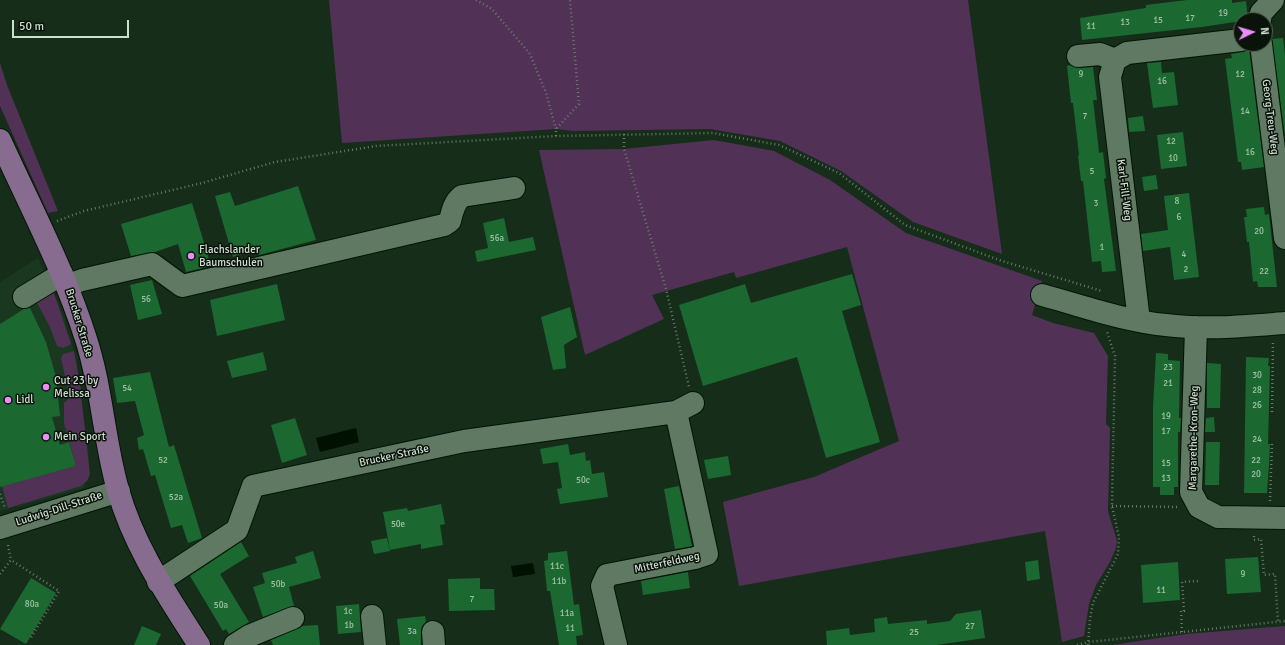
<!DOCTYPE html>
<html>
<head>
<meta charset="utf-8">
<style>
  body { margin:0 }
  #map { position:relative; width:1285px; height:645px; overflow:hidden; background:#162d1a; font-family:Signika,sans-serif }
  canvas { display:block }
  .north { position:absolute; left:1233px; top:12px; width:40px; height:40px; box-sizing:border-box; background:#09130a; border:1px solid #58645a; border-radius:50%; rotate:85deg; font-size:11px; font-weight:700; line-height:16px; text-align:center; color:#cfddd1 }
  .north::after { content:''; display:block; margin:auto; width:14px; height:18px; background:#ec8cfa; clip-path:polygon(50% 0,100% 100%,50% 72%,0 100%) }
  .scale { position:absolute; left:12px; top:20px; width:117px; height:18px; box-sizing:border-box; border:2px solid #cfddd1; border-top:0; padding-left:5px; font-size:12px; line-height:14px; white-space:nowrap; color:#cfddd1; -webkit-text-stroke:3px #09130a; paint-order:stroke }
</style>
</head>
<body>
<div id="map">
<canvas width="1285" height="645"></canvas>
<div class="north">N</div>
<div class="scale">50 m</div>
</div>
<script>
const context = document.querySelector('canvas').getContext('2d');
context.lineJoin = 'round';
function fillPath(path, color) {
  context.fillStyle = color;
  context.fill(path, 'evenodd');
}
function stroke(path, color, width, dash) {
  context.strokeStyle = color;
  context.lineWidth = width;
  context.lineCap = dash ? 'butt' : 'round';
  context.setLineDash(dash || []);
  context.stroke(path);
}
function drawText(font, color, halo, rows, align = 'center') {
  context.font = font + ' Signika,sans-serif';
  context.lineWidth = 3;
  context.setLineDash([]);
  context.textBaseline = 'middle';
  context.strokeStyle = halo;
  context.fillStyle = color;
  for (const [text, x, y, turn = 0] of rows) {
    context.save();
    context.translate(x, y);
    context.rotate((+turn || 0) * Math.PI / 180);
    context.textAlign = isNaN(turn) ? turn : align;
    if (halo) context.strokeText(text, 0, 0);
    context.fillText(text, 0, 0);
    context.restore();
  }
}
fillPath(new Path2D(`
  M38,258L63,314L76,358L89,457L84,488L0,511V282Z`), '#1a3720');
fillPath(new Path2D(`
  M329,0H968L1002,254L913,222L841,171L780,141L710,129L573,131L556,129L342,143Z
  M0,63L7,85L58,211L48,213L0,106Z
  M714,140L774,151L830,180L906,233L1042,281L1032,315L1053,323L1094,333L1108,356L1106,424L1110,428L1108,511L1117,541L1116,548L1110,562L1096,585L1089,604L1084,636L1062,642L1045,531L739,586L723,502L814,477L899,441L847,247L736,278L734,272L652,295L664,319L585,355L539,150L624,149Z
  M53,290L71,344L63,348L57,346L49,325L36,301Z
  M74,351L81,390L70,391L68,390L61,358L63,354Z
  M81,395L90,474L87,481L81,486L8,508L2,486L76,466L64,423V403L71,397Z
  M1285,626V645H1112L1186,634Z`), '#523157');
fillPath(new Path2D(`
  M356,428L359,442L320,452L316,438Z
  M533,563L535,574L513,577L511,566Z`), '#001102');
fillPath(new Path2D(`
  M1187,0H1232V3L1246,1L1248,20L1202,27L1082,40L1080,18L1146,8V5Z
  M1283,38L1285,55V136L1272,39Z
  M1249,49L1264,167L1242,170L1241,162H1238L1225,59L1232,58L1231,54L1242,52Z
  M1161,62L1162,73L1174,72L1178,105L1153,108L1147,63Z
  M1070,65L1079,68L1093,67L1097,100H1093L1098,143L1099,153L1103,152L1106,178L1104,179L1116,271L1102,272L1101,261L1092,262L1083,181H1081L1078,156L1079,155L1073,103H1071L1067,66Z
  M1143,116L1145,131L1129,132L1128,118Z
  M1183,132L1187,166L1161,169L1157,135Z
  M1156,175L1158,189L1144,191L1142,177Z
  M298,186L316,240L259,255L257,250L233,257L215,196L230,192L235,206Z
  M1189,193L1199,277L1174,280L1170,247L1143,251L1141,234L1168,230L1164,196Z
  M192,203L211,266L186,272L178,244L155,252L131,256L121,224Z
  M1264,207L1265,215L1269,214L1277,287H1258L1257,281L1253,282L1249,242H1247L1244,217H1247L1246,209Z
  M504,218L509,242L533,237L536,250L477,262L475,251L488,248L483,223Z
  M852,274L861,305L842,311L880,442L826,458L797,357L703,386L679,305L745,284L751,303Z
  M152,280L162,314L138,320L130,285Z
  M277,284L285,320L217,336L210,300Z
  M570,307L577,337L564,345L566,368L553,370L541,317Z
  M30,308L46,342L56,377L60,416L52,417L60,445L69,442L76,466L0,487V324L24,309Z
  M263,352L267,370L232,378L227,361Z
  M1156,353L1168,354V360L1180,361L1179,418H1181L1180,432H1178V487H1174V495H1160V487H1153V407Z
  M1246,357L1269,358L1268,366H1270L1268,444H1270L1269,465L1267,493H1244Z
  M1207,363L1221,364L1220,408H1207Z
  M150,372L169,447L174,445L202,538L188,543L182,525L171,528L155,475L151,476L143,449L139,450L137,438L144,435L135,401L117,403L113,378Z
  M1214,417L1215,432H1205L1206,418Z
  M295,418L307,455L282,463L271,425Z
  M1206,442H1220L1219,485H1205Z
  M568,444L570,455L585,452L586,461L590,460L592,474L604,472L608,497L560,504L557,489L562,488L558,462L543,464L540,449Z
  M728,456L731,475L708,479L704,460Z
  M679,486L692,546L675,549L664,489Z
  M441,504L445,524L440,525L443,545L421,549V544L390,550L383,512L407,508L408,511Z
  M387,538L390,551L374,554L371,541Z
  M241,542L249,556L220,574L249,622L229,634L226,629L223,631L190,576Z
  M313,551L321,578L289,587L294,606L263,617L253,587L265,583L262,573L297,563L295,557Z
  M567,551L574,605L579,604L583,635L576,636L577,645H559L550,591H547L544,561L548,560V553Z
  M1258,557L1261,592L1227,594L1225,559Z
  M1038,560L1040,579L1027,581L1025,562Z
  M1178,562L1180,600L1143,603L1141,565Z
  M688,572L690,588L643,595L641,581Z
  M31,578L56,593L26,644L0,629Z
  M480,578V589H494L495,610L449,611L448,579Z
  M359,604L361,632L338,634L336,606Z
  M981,610L985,638L936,645H827L826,631L849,628L850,635L875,632L874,619L887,617L888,624L927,620V624L950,621L956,614Z
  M425,616L426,622L422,626L421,633V645H400L397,619Z
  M318,625L320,645H273L271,640L302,626Z
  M142,626L161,634L156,645H134Z`), '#1b6931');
const minor = new Path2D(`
  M1260,20L1261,13L1273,0
  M1261,44L1285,238
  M1078,56L1100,54L1115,60
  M68,285L82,280L152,264L182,286L444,225L450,221C452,212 454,202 462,196L514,188
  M1042,295C1083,306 1124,321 1166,325C1206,330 1246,326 1285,323
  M24,297L62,274
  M1139,321L1110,77L1115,60L1127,53L1241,40
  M1196,327L1191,492L1199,507L1218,517L1285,518
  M0,528L119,491
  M158,582L237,530L253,486L464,441L676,412
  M372,616L375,645
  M433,632L434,645
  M235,645L249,636L293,618
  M616,645L602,586L607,575L695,558L707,554L676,412L693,403`);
const major = new Path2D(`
  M0,140C30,206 64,270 86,339C102,388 104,441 118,490C134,547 168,596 199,645`);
stroke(minor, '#011505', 24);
stroke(major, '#011505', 24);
stroke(new Path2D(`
  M476,0L492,9L530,54L546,93L556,129
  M624,134V149L666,289L689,387
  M556,136V129L579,104L570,0
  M57,221L84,211L202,183L275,162L376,146L556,136L713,133L779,145L839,173L905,225L1002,261L1102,291
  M1272,412L1273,342
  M0,494L5,508
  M1270,501L1272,443
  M1112,506L1179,507
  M1254,536V540L1261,539L1264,575L1275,574L1278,622
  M8,545L11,560
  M0,574L11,560L59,591L30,639
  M1182,632L1181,611H1184L1182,582L1198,581
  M1077,645L1089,642L1285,621
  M1088,645L1090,619L1093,603L1118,554L1119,537L1112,506L1115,356L1107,332`), '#677a6a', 2.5, [1, 3]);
stroke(minor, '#5f7962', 22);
stroke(major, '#886c8f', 22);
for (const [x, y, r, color] of [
  [191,256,4,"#ec8cfa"],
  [46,387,4,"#ec8cfa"],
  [8,400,4,"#ec8cfa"],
  [46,437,4,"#ec8cfa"]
]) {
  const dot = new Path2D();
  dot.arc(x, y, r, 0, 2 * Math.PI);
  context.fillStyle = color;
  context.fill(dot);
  stroke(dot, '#09130a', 1.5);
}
drawText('9px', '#a2c0a9', null, [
  ["19",1223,14],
  ["17",1190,19],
  ["15",1158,21],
  ["13",1125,23],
  ["11",1091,27],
  ["9",1081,75],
  ["12",1240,75],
  ["16",1162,82],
  ["14",1245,112],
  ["7",1085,117],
  ["12",1171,142],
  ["16",1250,153],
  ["10",1173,159],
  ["5",1092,172],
  ["8",1177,202],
  ["3",1096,204],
  ["6",1179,218],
  ["20",1259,232],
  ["56a",497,239],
  ["1",1102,248],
  ["4",1184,255],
  ["2",1186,270],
  ["22",1264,272],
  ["56",146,300],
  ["23",1168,368],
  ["30",1257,376],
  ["21",1168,384],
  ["54",127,389],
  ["28",1257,391],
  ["26",1257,406],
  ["19",1166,417],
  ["17",1166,432],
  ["24",1257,440],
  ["52",163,461],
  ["22",1256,461],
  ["15",1166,464],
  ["20",1256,475],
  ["13",1166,479],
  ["50c",583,481],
  ["52a",176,498],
  ["50e",398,525],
  ["11c",557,567],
  ["9",1243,575],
  ["11b",559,582],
  ["50b",278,585],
  ["11",1161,591],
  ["7",472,600],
  ["80a",32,605],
  ["50a",221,606],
  ["1c",348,612],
  ["11a",567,614],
  ["1b",349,626],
  ["27",970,627],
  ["11",570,629],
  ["3a",412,632],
  ["25",914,633]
]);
drawText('11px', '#cfddd1', '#09130a', [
  ["Georg-Treu-Weg",1270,117,83],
  ["Karl-Fill-Weg",1124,190,83],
  ["Brucker Straße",79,323,73],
  ["Margarethe-Kron-Weg",1194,438,-89],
  ["Brucker Straße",394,456,-12],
  ["Ludwig-Dill-Straße",59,509,-18],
  ["Mitterfeldweg",667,563,-12]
]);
drawText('11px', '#cfddd1', '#09130a', [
  ["Flachslander",199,250],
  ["Baumschulen",199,263],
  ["Cut 23 by",54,381],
  ["Melissa",54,394],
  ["Lidl",16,400],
  ["Mein Sport",54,437]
], 'left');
</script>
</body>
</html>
